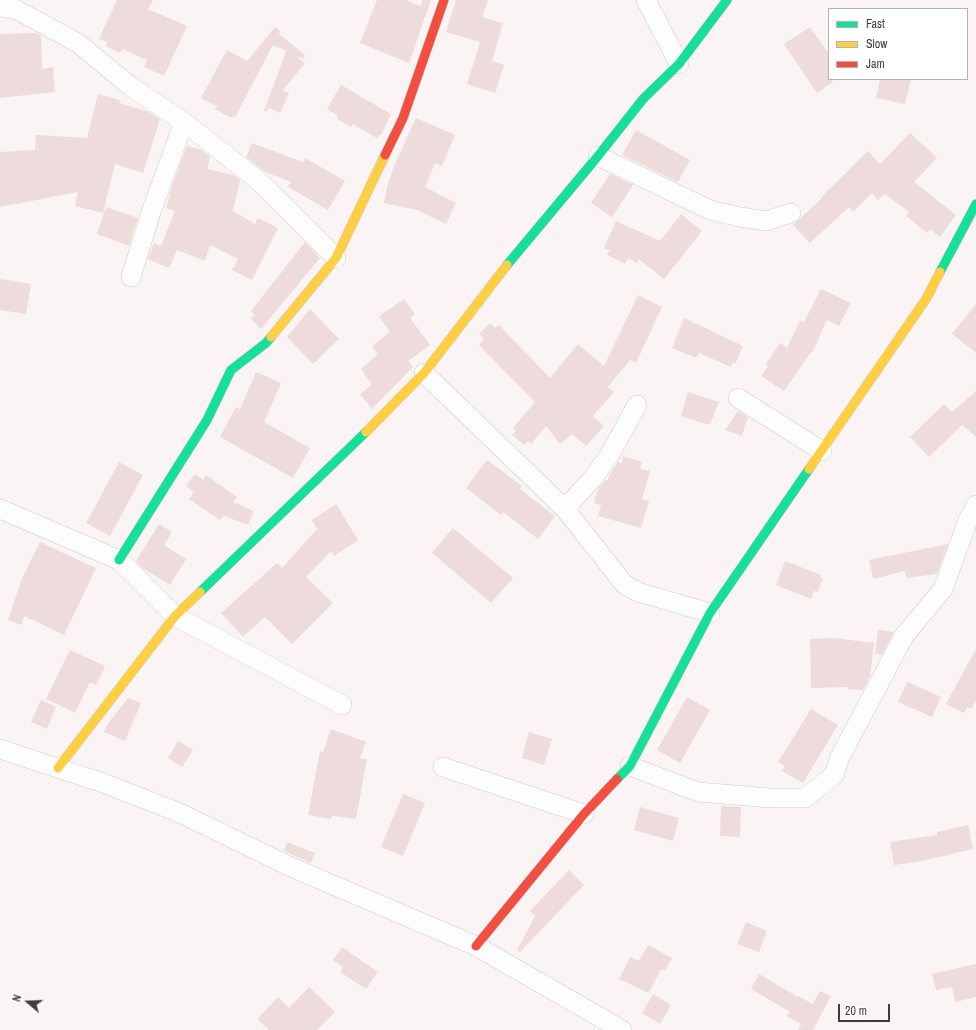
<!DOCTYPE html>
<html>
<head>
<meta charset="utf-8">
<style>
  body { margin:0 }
  #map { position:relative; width:976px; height:1030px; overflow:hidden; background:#faf4f4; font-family:"Archivo Narrow",sans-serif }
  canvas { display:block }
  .legend { position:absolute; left:828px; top:8px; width:140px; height:72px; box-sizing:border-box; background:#fff; border:1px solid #b3b1b1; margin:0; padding:5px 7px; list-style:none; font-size:12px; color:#403b3b }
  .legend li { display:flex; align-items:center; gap:8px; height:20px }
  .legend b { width:20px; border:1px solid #b3b1b1 }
  .north { position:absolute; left:8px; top:982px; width:40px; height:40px; -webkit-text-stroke:3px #fff; paint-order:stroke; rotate:289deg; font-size:11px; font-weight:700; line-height:16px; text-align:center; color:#403b3b }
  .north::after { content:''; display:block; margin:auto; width:14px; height:18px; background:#403b3b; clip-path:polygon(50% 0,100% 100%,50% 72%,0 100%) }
  .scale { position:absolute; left:838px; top:1004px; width:52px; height:18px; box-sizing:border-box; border:2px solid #403b3b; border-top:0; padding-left:5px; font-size:12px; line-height:14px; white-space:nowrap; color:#403b3b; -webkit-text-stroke:3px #fff; paint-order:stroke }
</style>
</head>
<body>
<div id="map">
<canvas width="976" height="1030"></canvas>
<ul class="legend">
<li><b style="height:5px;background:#16e098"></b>Fast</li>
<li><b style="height:5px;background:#ffcf43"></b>Slow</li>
<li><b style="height:5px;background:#f24e42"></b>Jam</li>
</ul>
<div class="north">N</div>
<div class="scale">20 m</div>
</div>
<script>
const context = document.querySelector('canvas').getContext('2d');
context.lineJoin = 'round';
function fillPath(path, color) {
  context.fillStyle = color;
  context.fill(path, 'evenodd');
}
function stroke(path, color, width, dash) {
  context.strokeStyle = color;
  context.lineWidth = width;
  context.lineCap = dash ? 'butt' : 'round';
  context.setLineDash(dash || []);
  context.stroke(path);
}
fillPath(new Path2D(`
  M117,0H153L148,9L187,26L164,76L144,67L147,60L122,49L120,53L106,46L107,42L99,39Z
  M377,0H406L421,6L422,0H431L409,63L360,43Z
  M456,0H488L482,17L503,23L492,61L504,65L495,93L467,84L480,42L446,32Z
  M275,27L280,31L279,34L305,55L303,59L295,55L305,63L283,90L289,93L280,113L269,108L266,112L264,111L286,51L273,45L235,117H229L215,109L217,106L201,98L227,50L247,61Z
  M810,27L829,54V79H831L833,82L817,93L784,44Z
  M36,33L41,36L42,69L53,67L55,92L0,98V34Z
  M880,79H911L905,104L876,98Z
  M341,85L391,114L381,135H379L377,138L353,124L351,127L337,119L338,116L327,109Z
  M98,94L120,100L119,103L149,112L160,119L143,173L115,164L103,213L75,206L78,192L0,207V152L35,150L36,135L87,138Z
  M416,118L455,135L442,166L435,163L425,187L456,203L446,224L417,210L384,203L389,178H390L394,166Z
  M636,130L690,160L678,182L622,155Z
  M910,133L937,158L914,182L956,215L940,237L930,229L927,233L906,216L909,212L885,194L878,200L872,193L853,212L849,207L810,243L793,225L823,197L822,196L850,169V168L868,151L880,164Z
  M252,143L303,162L305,158L345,181L328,210L288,187L291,182L265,172L246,157Z
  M187,146L202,150L210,157L207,169L233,175L240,180L233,211L255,224L258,218L278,228L252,280L232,270L238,259L210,245L205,261L177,250L169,268L148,259L154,243L161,246L175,211L166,208L172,186Z
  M610,174L633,185L612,217L591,203Z
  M106,207L138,218L129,246L97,234Z
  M681,214L702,231L664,279L639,259L637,263L628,258L625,264L607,255L610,250L604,248L616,221L660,241Z
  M305,242L320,258L261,329L251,319L255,315L251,311Z
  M0,279L31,284L26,314L0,310Z
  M821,289L851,303L839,326L827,320L812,353L811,352L784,391L761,376L768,366L766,364L780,343L787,348L800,320L804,322Z
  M638,295L662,307L636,363L630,360L608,387L614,392L593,416L604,426L586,446L572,434L560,444L546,426L531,444L528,441L524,445L512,435L516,431L513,428L535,402L479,345L484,339L479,334L490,323L495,328L499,325L550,378L578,344L604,366Z
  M404,299L415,314L410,318L430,345L408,361L413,367L372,409L360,394L372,384L361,369L378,354L372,346L390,332L379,316Z
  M976,304V353L952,334Z
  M310,309L339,339L313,364L287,337Z
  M684,318L743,346L735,364L733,362L731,367L699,353L696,358L672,348Z
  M256,372L281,383L264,422L310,448L293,478L220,437L236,407L240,409Z
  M976,391V437L962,425L929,457L910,437L944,404L952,412Z
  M688,392L719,402L710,424H705L681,416Z
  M738,411L748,417L742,436L725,430Z
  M623,456L642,462L640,469L650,471L642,499L649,501L641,528L598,516L601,505L594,503L598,489L605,480H608L610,474L618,462L622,463Z
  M487,460L522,486L520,489L555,516L538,539L503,512L501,515L466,488Z
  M119,462L143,475L110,536L86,523Z
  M195,474L203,480L206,475L237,497L233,502L254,511L248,525L224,516L220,520L189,499L194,492L186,486Z
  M336,504L358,540L334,556L331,551L306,577L333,603L292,644L265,617L243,637L221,613L277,563L282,568L317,529L312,520Z
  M159,524L172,532L164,545L186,559L170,585L141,567L136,561Z
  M453,528L513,578L491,603L432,553Z
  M40,542L96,568L64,635L24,616L21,625L8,620L21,581Z
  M948,544L937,574L906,578L905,571L873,579L869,560Z
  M785,561L821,575L820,577L823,579L818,592L814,591L811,599L776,585Z
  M878,630L894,632L882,655L875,654Z
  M835,638L874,643L870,676L863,690L848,689L849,687L811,688L810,639Z
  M976,649V700L971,709L967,707L964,713L946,704Z
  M70,650L105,666L96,685L90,682L75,713L46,699Z
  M907,682L941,697L932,717L898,702Z
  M687,697L710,710L680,763L657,750Z
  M128,698L141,703L125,741L104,732L107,725Z
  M41,700L56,707L47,729L31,722Z
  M811,709L838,725L803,783L782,771L785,766L778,762Z
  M331,729L366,742L360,758L367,759L356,819L332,816L331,819L308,815L320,751L323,752Z
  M529,732L552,739L544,765L522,758Z
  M178,741L193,750L182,767L168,758Z
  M403,794L425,803L403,856L381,847Z
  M721,806L741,807L740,837L720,836Z
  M640,807L679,818L673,841L634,830Z
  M968,825L973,849L917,862L894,865L890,842L937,835V832Z
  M287,842L315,853L311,863L284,851Z
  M569,870L584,885L520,952L517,950L535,916L530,911Z
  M746,922L767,931L759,952L737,944Z
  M648,945L672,958L665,971L661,969L649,993L619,979L630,957L639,961Z
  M342,947L378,972L366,989L340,972L343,967L333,960Z
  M976,964V997L955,1002L952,987L936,990L932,974Z
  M759,974L798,997V996L813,1004L820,991L831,996L813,1030H798L801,1024L787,1016L790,1012L751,989Z
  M309,987L335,1012L317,1030H269L257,1019L278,997L289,1008Z
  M653,994L671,1005L660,1024L642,1013Z`), '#eedcdc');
const street = new Path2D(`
  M646,0L679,64
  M0,7L15,9L78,43L130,86L184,122L260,182L336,258
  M598,156L710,210L740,217L766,221L791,213
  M131,277L151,212L184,122
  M424,373L565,509L624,584L638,592L710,613
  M738,398L822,451
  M0,509L119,560L175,616L342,705
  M565,509L592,479L609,456L637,405
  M0,749L106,784L180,813L291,867L476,946L622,1030
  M630,766L698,792L771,798H805L834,775L840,757L904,636L943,589L968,520L976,505
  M443,767L584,814`);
const fast = new Path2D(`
  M507,265L598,156L643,99L679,64L727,0
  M940,272L976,204
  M119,560L207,420L231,370L266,343L271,337
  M200,592L366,432
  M617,779L630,766L710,613L809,469`);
const slow = new Path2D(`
  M271,337L336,258L385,155
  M366,432L424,373L507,265
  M809,469L926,299L940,272
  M58,768L175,616L200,592`);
const jam = new Path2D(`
  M385,155L403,118L444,0
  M476,946L584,814L617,779`);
stroke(street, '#d0cbcb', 20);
stroke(fast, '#d0cbcb', 10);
stroke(slow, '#d0cbcb', 10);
stroke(jam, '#d0cbcb', 10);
stroke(street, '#fefdfd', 19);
stroke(fast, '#16e098', 9);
stroke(slow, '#ffcf43', 9);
stroke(jam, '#f24e42', 9);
</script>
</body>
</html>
